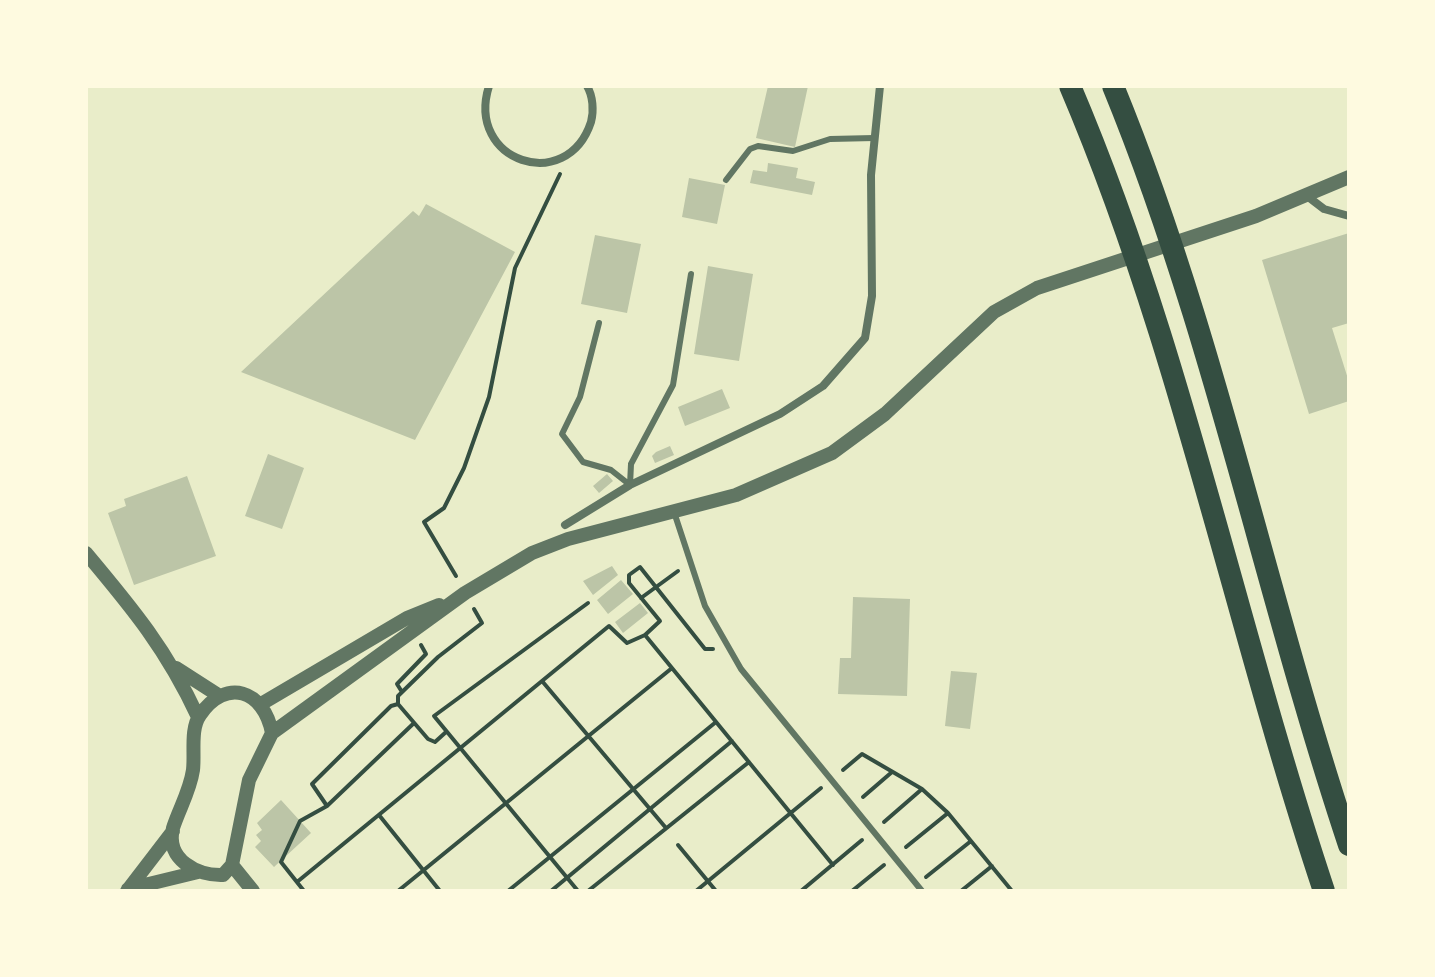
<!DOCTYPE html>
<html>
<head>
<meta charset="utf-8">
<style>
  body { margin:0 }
  #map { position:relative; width:1435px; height:977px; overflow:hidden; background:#e9edc9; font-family:Cabin,sans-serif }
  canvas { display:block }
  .frame { position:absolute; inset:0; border:88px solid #fefae0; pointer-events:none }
</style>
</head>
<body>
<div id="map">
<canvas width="1435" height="977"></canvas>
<div class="frame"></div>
</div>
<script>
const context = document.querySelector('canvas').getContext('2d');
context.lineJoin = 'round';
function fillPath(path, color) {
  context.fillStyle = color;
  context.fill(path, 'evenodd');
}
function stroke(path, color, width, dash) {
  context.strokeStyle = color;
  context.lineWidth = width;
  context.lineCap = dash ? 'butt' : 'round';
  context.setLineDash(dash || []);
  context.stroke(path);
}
fillPath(new Path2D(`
  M768,86H808L795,147L756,138Z
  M768,163L798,168L796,178L815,182L812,195L750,183L753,170L767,172Z
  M689,178L725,185L717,224L682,217Z
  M426,204L515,252L415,440L241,372L413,211L419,216Z
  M1349,233V323L1332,328L1349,382V401L1309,414L1262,260Z
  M595,235L641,244L627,313L581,304Z
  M708,266L753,274L739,361L694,354Z
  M722,389L730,408L685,426L678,407Z
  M670,446L674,455L655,463L652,456L656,452Z
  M268,454L304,468L282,529L245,516Z
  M607,474L613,481L599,493L593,486Z
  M187,476L216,556L134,585L108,513L126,506L124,499Z
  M612,566L618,575L593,595L583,581Z
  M621,580L633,594L608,614L597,600Z
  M853,597L910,599L907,696L838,694L840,658H851Z
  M640,603L648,613L623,633L615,622Z
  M951,671L977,673L970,729L945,726Z
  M281,800L311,833L274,867L255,847L261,841L256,835L262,830L257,823Z`), '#bcc5a7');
stroke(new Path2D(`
  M456,576L424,522L444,508L464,468L489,397L515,268L560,174
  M641,598L678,571
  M645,635L660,621L629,583V575L640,567L705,649H713
  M542,681L666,828
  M402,692L397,684L426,654L421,645
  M398,704V696L438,657L482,623L474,609
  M843,770L862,754L922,789L948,813L1012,891
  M863,797L892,772
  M327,806L312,784L391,706L398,704L428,739L435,742L446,732
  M379,815L440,891
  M884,822L922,789
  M678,845L716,891
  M906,847L948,813
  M926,877L971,841
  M297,882L609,626L627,643L645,635L833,865
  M304,891L281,862L300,821L327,806L414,723
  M398,891L672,668
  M508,891L716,722
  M551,891L732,741
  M578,891L434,716L588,603
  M588,891L749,762
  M696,891L821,788
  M801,891L862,840
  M852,891L884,865
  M961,891L992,866`), '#344e41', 4);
stroke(new Path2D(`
  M726,180L750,149L758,146L793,151L830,139L874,138
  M599,323L580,397L562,434L583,462L611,470L630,485
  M630,485L631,464L673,385L691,274
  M674,512L705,606L741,669L922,891`), '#617663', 6);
stroke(new Path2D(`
  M489,86C465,162 567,195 591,122C594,111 593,96 587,86
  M1307,196L1324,209L1349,216
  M565,525L630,485L780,414L823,386L865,338L872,296L871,175L880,86`), '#617663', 8);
stroke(new Path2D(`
  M86,553C133,609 167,650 198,717
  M176,668L218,695
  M261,704L407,618L439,605
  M272,733C264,690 226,677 200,715C190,729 195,753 193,770C190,791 179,809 173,828C165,860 198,876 223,875L232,865L249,780L272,733L465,593L532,553L568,539L736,495L832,453L885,414L994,312L1037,288L1256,216L1349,177
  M232,865L253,891
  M128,889L198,872
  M127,891L173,831`), '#617663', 14);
stroke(new Path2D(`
  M1070,86C1181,346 1235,624 1324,891
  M1113,86C1214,332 1265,593 1349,845`), '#344e41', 22);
</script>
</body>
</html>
